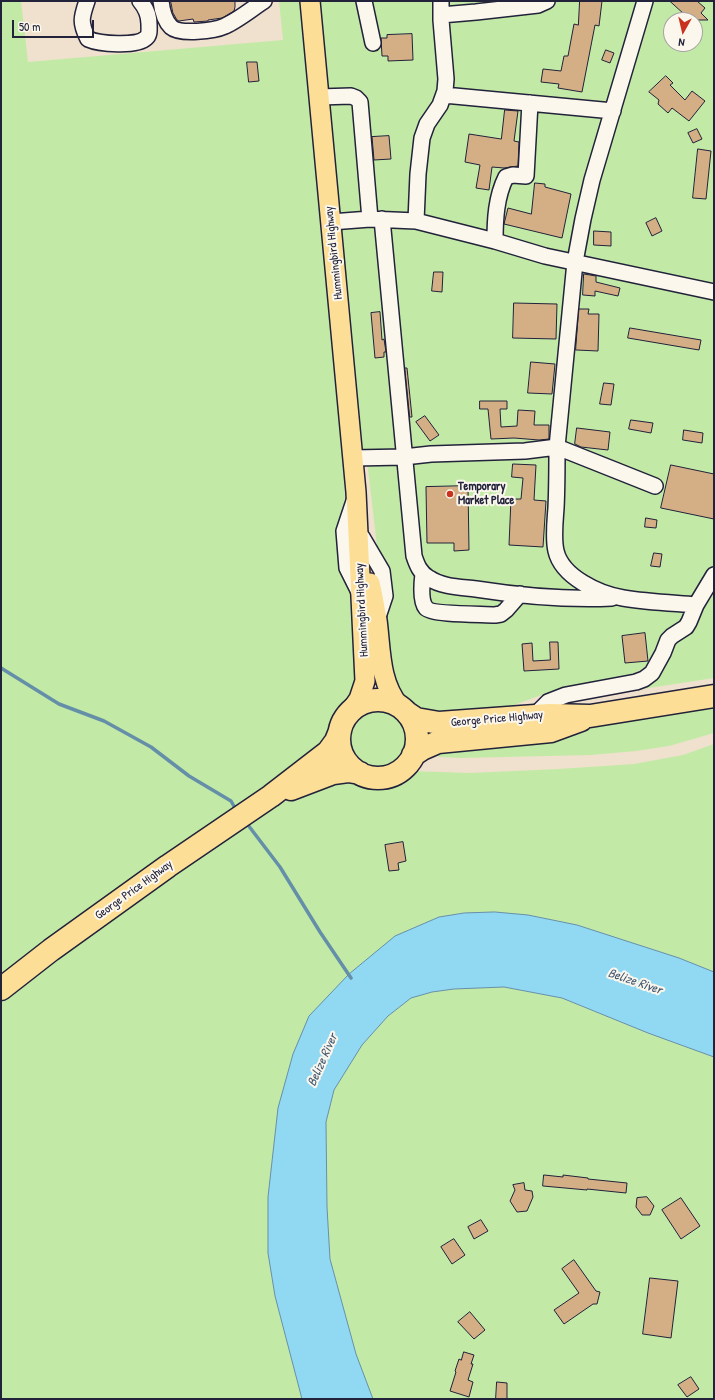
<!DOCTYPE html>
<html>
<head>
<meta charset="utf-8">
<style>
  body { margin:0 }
  #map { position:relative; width:715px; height:1400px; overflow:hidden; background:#efe1cd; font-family:"Patrick Hand",sans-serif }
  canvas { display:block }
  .frame { position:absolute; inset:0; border:2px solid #22223b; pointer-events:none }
  .north { position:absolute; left:663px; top:12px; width:40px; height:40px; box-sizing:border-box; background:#fbf7ec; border:1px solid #a4a2a5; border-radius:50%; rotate:188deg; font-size:11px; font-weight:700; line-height:16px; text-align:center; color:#22223b }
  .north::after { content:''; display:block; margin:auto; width:14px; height:18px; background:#c8321e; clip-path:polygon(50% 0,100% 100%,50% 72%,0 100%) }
  .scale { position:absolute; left:12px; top:20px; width:82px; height:18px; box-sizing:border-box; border:2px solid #22223b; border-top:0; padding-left:5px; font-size:12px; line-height:14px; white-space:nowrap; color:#22223b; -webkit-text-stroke:3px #fbf7ec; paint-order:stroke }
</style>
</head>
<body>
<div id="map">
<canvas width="715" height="1400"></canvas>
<div class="frame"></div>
<div class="north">N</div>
<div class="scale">50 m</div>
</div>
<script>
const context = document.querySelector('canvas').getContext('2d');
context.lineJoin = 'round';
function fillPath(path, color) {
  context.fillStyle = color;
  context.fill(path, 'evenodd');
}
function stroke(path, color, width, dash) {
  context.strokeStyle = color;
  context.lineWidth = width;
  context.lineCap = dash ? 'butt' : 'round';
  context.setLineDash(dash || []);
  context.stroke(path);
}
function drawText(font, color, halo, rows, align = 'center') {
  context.font = font + ' "Patrick Hand",sans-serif';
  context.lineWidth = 4;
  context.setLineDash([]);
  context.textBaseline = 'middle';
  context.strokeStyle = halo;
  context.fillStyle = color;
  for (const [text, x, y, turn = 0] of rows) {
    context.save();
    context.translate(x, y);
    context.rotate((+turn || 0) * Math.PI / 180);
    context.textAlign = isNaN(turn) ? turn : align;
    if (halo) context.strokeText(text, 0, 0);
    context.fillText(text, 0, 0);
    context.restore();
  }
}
fillPath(new Path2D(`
  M1,1H21L28,62L283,40L279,1H303L340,403L345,496L341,531L352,586V623L355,630L358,679L343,712L325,745L1,978Z
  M319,1H714V678L564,701L663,667L643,668L631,676L561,688L500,710L443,715L415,709L401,696L388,667L387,623L390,599L387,569L377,546L368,469L361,445ZM671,20H695V44H671Z
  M714,704V733L669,746L636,751L591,755L460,758L440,757L434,754L441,748L602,721Z
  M350 739a29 29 0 1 1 58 0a29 29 0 1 1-58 0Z
  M714,744V972L679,958L577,925L528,915L495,912L464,913L439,917L395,936L278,1108L268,1197V1253L275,1296L302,1399H1V998L259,814L312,789L356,779L376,785H386L396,783L403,779L411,771L470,773L559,769L634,764L683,755Z
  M504,987L562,998L648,1033L714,1057V1399H373L356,1354L330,1259L327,1207L326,1122L334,1090L362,1045L388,1016L411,998L432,992L454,989Z`), '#c2eaa6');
const water = new Path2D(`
  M495,912L528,915L577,925L679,958L714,972V1057L648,1033L562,998L504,987L454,989L432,992L411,998L388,1016L362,1045L334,1090L326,1122L327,1207L330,1259L356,1354L373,1399H302L275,1296L268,1253V1197L278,1108L293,1054L309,1016L349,974L395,936L439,917L464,913Z`);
fillPath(water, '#91d8f3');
stroke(water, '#658fa9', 1);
stroke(new Path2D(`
  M1,668L59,704L104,721L151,747L189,776L231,801L235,808
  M248,825L280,867L320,932L351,978`), '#658fa9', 3.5);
const building = new Path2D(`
  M171,1H235V7L234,11L222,18L208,20V21L194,22L193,19L179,21L177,20L173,13Z
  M580,1H602L599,26L595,25L582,92L558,88L559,84L541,82L543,69L561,71L564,56H568L574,24L578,25Z
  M670,1H697L705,8L701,13L708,20H691Z
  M412,34L413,60L388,61V56H382L381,38H387V35Z
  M606,50L614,53L610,63L602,60Z
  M247,62H257L259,81L249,82Z
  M666,76L673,83L670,85L685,100L692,91L705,101L689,121L672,108L668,113L658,104L659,100L649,92Z
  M505,110L518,111L514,141L519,142L518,166L504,168L492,167L489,190L476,188L480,165L465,162L469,134L501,139Z
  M697,129L702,139L693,143L688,133Z
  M389,136L391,159L374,160L372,137Z
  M698,149L711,151L706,199L693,198Z
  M535,183L545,184V187L571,194L562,238L504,224L508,208L531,214Z
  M656,218L662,231L652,236L646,223Z
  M594,231L611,232V246L594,245Z
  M434,272H443L442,292L432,291Z
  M584,274L596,276V282L620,288L618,296L595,291V296L583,295Z
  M514,303L557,304L556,339L513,338Z
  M579,309H589L588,314H599L598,351L576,350Z
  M380,312L382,340L384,339L386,352H384V357L375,358L371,313Z
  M630,328L701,340L699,350L628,338Z
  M531,362L555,364L552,394L528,393Z
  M405,368H407L412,417H410Z
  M604,383L614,384L611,405L600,404Z
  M480,401H507V409H500L501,427L517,426L518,410L535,411L534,425H549V439L539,440L514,438L491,439L488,409H480Z
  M425,416L439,435L430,441L416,422Z
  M631,420L653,423L651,433L629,429Z
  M577,428L610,432L608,450L581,447L575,444Z
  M684,430L703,433L702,443L683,440Z
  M513,464L536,465L534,500L546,501L543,547L509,545L511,499H521L523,478L512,477Z
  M671,465L714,474V519L661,508Z
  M468,486L469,550L454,551V543H427L426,487Z
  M646,518L657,520L656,528L645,527Z
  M654,553L662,554L660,567L651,566Z
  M645,633L648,661L625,663L622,636Z
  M550,642H558L559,669L524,671L522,644L532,643L533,661L550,660Z
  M403,842L406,861L398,863L399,870L389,871L385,845Z
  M544,1175L563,1177V1175L588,1178V1179L627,1183L626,1193L587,1189V1190L543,1186Z
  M524,1183L525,1190L532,1191L533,1197L527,1211L517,1212L510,1201L515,1190L513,1185Z
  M647,1197L654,1206L650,1215H642L636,1207L637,1198Z
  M681,1198L700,1226L681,1239L662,1210Z
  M481,1220L488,1231L474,1239L468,1227Z
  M454,1239L465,1255L452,1264L441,1247Z
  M574,1260L596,1291L600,1292L597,1304H593L564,1324L554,1310L579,1293L562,1269Z
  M650,1278L678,1281L671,1338L643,1334Z
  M470,1312L485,1330L474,1339L458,1322Z
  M464,1352L474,1355L471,1364H473L468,1380L473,1382L469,1397L450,1391L456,1372L455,1371L459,1359L461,1360Z
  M691,1377L699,1389L687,1397L678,1385Z
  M497,1382L507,1383V1399H496Z`);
fillPath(building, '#d4af86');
stroke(building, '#22223b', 1);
const minor = new Path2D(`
  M87,1C81,18 80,23 88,39C99,44 137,47 146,38C150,35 149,29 149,24C149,15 146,8 140,1
  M161,1C162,10 164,20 171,27C180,35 214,31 225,26C237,21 253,8 264,1
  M364,1L373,43
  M645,1L592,180L583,219L575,262L557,447C557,468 557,488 556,508C555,522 553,538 556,551C562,577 599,594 623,598C647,602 672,603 696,605
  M441,15L476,12L538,5L547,1
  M444,95L613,111
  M319,97L351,96L356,98L360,102L370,219
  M382,219L414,556C417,565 420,573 429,578C442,587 460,587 476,589C521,596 567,600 612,598
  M416,221L418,174L422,138L427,124L440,105L445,91L446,79L441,20V1
  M331,222L370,219L416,221L495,241L545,256L714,292
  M495,241C495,220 496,197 506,177L513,175L526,176L530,103
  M353,458L404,457L431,454L525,451L557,447L655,486
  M354,501L344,531L347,568L360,594
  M362,537L382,571L385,596L377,620
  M423,574C422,582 420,601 426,608C432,615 483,614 495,615L501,614L506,610L520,594
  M534,716L548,702L566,695L636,682L644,679L652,673L663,653L668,640L672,636L686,627L689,622L696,605L714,575`);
const major = new Path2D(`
  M310,1L356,492L365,681L359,699L350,712
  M370,583C373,595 375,608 377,620C381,650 379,681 399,706`);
const highway = new Path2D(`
  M339 739a39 39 0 1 1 78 0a39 39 0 1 1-78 0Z
  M407,713L416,719L439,723L549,715L590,716L714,696
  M413,755L422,749L438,742L551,731L581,720
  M291,789L333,773L348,771L360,773
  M1,989L51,950L168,866L271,796L328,752L336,741L340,731`);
stroke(minor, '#22223b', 18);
stroke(major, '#22223b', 22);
stroke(highway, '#22223b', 25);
stroke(minor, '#fbf7ec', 15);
stroke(major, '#fdde96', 19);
stroke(highway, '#fdde96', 22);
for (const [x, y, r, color] of [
  [450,494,4,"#c8321e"]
]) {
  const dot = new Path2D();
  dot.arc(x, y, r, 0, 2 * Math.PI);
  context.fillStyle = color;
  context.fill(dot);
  stroke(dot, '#fbf7ec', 1.5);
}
drawText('12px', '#22223b', '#fbf7ec', [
  ["Hummingbird Highway",334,253,-96],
  ["Hummingbird Highway",362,610,-93],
  ["George Price Highway",497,719,-5],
  ["George Price Highway",134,890,-36]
]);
drawText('bold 12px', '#22223b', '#fbf7ec', [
  ["Temporary",458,487],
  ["Market Place",458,501]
], 'left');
drawText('italic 13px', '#435972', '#fbf7ec', [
  ["Belize River",635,982,19],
  ["Belize River",323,1060,-66]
]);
</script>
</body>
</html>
